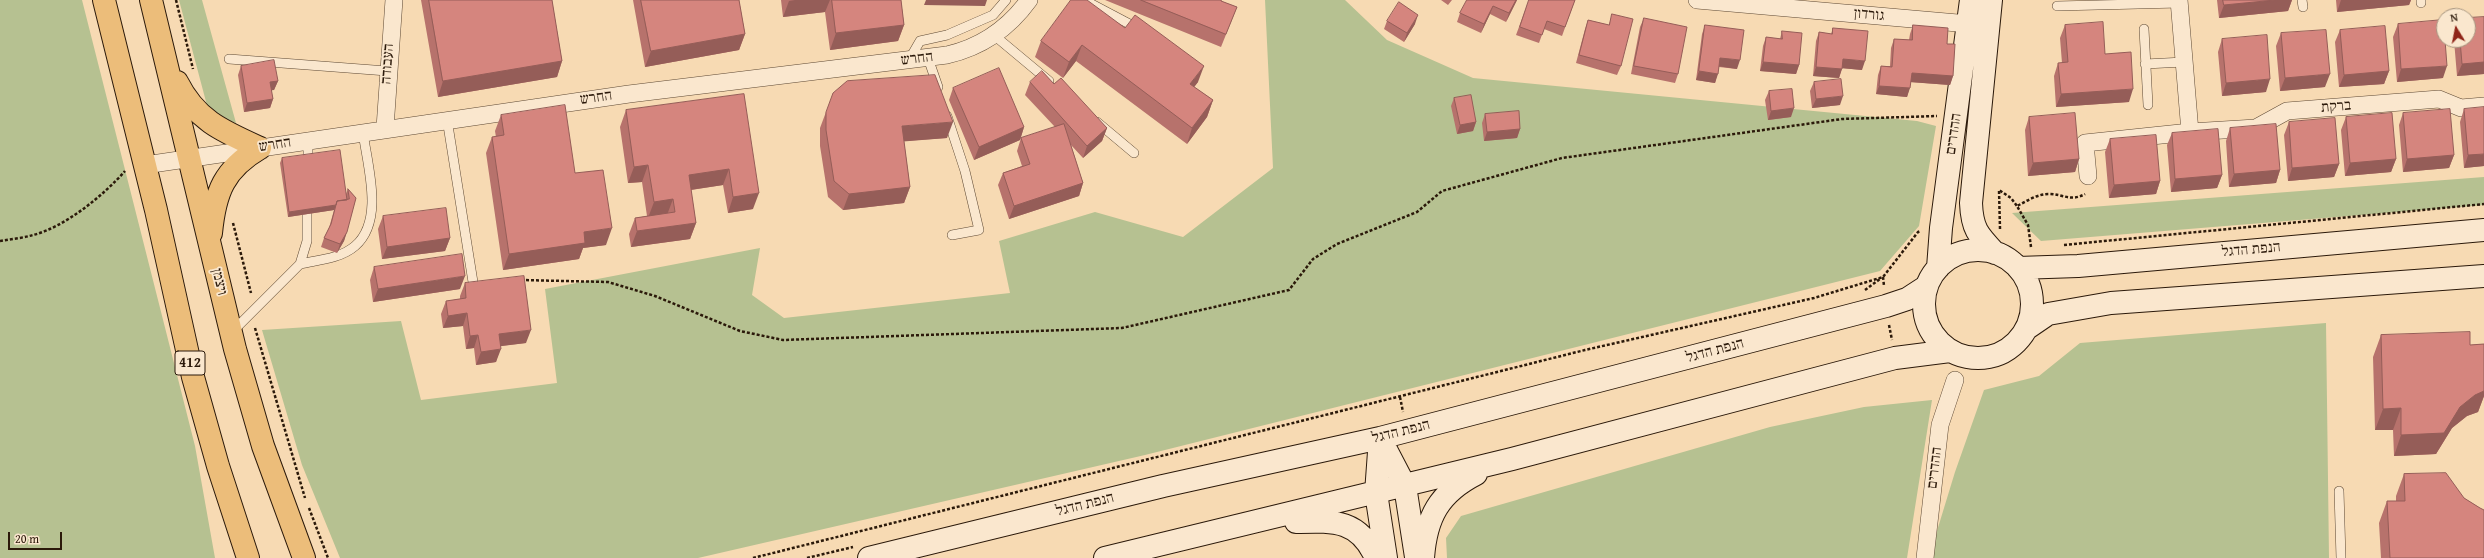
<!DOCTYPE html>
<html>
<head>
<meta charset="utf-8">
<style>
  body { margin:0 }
  #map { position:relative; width:2484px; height:558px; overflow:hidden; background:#f7dab3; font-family:"Gentium Book Plus",serif }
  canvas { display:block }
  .north { position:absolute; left:2436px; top:8px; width:40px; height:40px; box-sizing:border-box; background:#fae7ce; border:1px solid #a79580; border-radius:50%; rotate:350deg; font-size:11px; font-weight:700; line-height:16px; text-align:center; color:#2b190a }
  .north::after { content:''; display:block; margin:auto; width:14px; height:18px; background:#8f2418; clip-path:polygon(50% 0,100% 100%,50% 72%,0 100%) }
  .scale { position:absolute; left:8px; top:532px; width:54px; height:18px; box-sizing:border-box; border:2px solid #2b190a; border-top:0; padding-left:5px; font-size:12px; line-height:14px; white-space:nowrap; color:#2b190a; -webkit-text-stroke:3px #fae7ce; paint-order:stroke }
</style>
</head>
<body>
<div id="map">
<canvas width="2484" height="558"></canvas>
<div class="north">N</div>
<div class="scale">20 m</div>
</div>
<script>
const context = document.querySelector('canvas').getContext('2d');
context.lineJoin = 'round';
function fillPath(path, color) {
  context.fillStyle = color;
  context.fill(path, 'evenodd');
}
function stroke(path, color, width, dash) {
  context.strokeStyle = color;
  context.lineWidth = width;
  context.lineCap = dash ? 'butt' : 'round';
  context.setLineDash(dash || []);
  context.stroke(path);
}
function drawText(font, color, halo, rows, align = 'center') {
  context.font = font + ' "Gentium Book Plus","Frank Ruhl Libre",serif';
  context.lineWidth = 3.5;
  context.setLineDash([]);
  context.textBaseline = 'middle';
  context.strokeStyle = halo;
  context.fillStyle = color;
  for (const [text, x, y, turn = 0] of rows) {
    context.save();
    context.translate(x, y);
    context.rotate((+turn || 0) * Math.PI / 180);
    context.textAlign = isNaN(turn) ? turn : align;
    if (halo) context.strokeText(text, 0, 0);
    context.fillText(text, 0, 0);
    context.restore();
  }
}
fillPath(new Path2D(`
  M0,0H82L195,446L215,558H0Z
  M179,0H202L236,123L209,113Z
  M1265,0H1345L1387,40L1473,78L1917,121L1936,126L1919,226L1880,271L1145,455L698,558H340L302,465L262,330L401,321L421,400L557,383L545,289L760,248L752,295L784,318L1010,293L999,241L1095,212L1183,237L1273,168Z
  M2484,177V205L2041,241L2012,213Z
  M2326,323L2329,558H1932L1933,544L1955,472L1984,390L2039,376L2080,343Z
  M1932,400L1907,558H1447L1446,538L1461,516L1770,427L1864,407Z`), '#b6c191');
const lane = new Path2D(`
  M1084,0L1137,28
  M2302,0L2303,7
  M2421,0V3
  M2057,6L2179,3
  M2144,29L2148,105
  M995,36L1049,81
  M928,58L938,87
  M229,59L387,71
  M909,60L920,41L947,35L993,15L1006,0
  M2145,64L2184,62
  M947,116L965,171L979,230L952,235
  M447,119L473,282
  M1097,122L1134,153
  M308,167V140
  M300,264C317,260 340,259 355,246C385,220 367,165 363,132
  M232,332L300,264L307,241V202
  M2339,491L2341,558`);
const street = new Path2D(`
  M1697,0L1969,24
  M2179,0L2190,132
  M385,128L394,0
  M145,165L629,94L947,55C982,47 1008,29 1029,0
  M2088,176L2085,143L2190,132L2256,128L2287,111L2439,99L2461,108L2484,106
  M1925,558L1940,425L1955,380`);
const secondary = new Path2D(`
  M1991,0L1971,203C1972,229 1978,235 1995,253
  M1924 304a54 54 0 1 1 108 0a54 54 0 1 1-108 0Z
  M1938,268L1941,228L1971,0
  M2018,268L2078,266L2484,230
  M2026,329L2048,314L2111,303L2484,276
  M1380,438L1405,486L1416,557
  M1380,438L1376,493L1386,558
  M1296,522C1333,521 1359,519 1376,558
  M869,558L1163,486L1380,438L1886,306L1907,299L1927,286
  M1105,558L1512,459L1895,358L1950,351
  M1423,558C1426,517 1439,493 1476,474`);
const primary = new Path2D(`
  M104,0L156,210L193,377L218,466L248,558
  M151,0L235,349L263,446L304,558
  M177,82C196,120 222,131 260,148
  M211,233C215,192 224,169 260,148`);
stroke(lane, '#5e4934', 10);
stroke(street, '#5e4934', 18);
stroke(secondary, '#2b190a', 24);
stroke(primary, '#2b190a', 24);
stroke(new Path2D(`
  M176,0L193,69
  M233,223L251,293
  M2000,229L1999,190L2011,198L2017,206
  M0,241C11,239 23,238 33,235C65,227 104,195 125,171
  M2064,245L2484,204
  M2031,247L2028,225L2017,206C2027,201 2037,194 2049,194C2063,194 2071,202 2085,194
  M1883,277L1884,286
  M521,280L608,282L655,296L740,331L783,340L1122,328L1289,290L1313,259L1337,244L1417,212L1442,191L1562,158L1842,119L1937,116
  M1865,290L1880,279
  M1889,325L1892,340
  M255,328L305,498
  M1400,397L1403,412
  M309,508L328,558
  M753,558L1585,350L1814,298L1883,277L1918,232L1921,231
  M807,558L853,547`), '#2b190a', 2.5, [3, 2]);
stroke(lane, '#fae7ce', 9);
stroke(street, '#fae7ce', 17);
stroke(secondary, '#fae7ce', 22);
stroke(primary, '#ecbd7a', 22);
fillPath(new Path2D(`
  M421,0H552L562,61L557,77L438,97Z
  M633,0H739L745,34L739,50L645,67Z
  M781,0H901L904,25L898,41L830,50L825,12L783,17Z
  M1071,0L1198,82L1194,87L1213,100L1207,117L1187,144L1076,61L1063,78L1035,57L1041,41Z
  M1105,0H1222L1221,1L1237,7L1221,47Z
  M1441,0H1452L1448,5Z
  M1467,0H1517L1506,22L1490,14L1481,33L1457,22L1460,13Z
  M1529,0H1575L1562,36L1544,29L1539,43L1516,35Z
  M2217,0H2292L2288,11L2219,18Z
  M2336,0H2411L2409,5L2337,12Z
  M1612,14L1621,66L1617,75L1576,63L1585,29L1588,20L1609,25Z
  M2484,17V74L2457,76L2454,40H2468Z
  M1644,18L1678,74L1675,83L1631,74L1640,27Z
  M1387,21L1415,24L1404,42L1384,29Z
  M2398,24L2443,78L2397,82L2393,37Z
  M1705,25L1737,69L1719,67L1715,83L1696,80L1702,34Z
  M1913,25L1947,44L1953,76L1950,85L1911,82L1907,97L1876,94L1878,75L1881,66H1890L1891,48L1894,39L1909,40L1910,34Z
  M2065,25L2105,54L2129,102L2056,107L2054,76L2058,63H2062L2060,38Z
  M1833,28L1862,70L1842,68L1839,78L1813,76L1816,41L1819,32L1831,34Z
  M2340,30L2389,71L2384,84L2339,87L2335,42Z
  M1782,31L1799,65L1796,74L1760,71L1763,46L1766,37L1780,39Z
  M2281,33L2325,87L2280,91L2276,46Z
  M2222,39L2266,92L2222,96L2218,52Z
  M241,66L278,81L274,90H271L273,99L270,108L244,112L238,75Z
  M1030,82L1054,84L1107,128L1102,141L1083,158L1071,145L1083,183L1079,196L1009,219L998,185L1003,173L1022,166L1017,151L1021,138L1055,127L1025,95Z
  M1814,82L1840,105L1812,108L1810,91Z
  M953,88L1024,127L1020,140L974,160L949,100Z
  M1769,91L1791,117L1768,120L1765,100Z
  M744,94L753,209L728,213L723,185L691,190L696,223L690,239L631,247L629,234L635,218L647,216L642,182L628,183L620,127L626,110Z
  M1454,98L1476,122L1473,131L1457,134L1451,106Z
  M2464,109L2484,166L2464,168L2460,122Z
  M826,112L947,138L904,141L910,187L904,203L843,210L828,197L820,146V128Z
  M2403,113L2454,155L2449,168L2403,172L2399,125Z
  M1485,114L1520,129L1517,138L1484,141L1482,123Z
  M501,115L575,173L606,245L583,248L579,259L503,270L486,153L492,137H496L495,131Z
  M2029,117L2079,159L2075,172L2028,176L2025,130Z
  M2346,117L2396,159L2391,172L2345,176L2341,130Z
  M2289,122L2339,164L2334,177L2288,181L2284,135Z
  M2230,128L2280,170L2276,183L2229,187L2226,141Z
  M2172,133L2222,175L2217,188L2171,192L2167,145Z
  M2110,139L2160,181L2156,194L2109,198L2105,152Z
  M282,158L346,194L348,189L356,198L344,241L337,253L321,247L324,238L329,228L334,210L288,217L280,163Z
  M383,216L450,238L445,251L382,259L378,229Z
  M374,267L460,289L373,302L370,280Z
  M465,283L526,343L500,346L496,362L476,365L474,348L466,349L463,326L443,328L441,314L446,301L460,299V296Z
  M2381,335L2470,345L2484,344V396L2478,412L2467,416L2452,428L2436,454L2394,456L2393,430H2375L2373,357Z
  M2404,474L2464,498L2480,508L2484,558H2381L2379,523L2387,501H2396V496Z`), '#b7726c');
fillPath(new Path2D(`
  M795,0H830L825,12L783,17L789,1Z
  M926,0H987L985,6L924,5Z
  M1516,0H1517L1506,22L1509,13Z
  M2275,0H2292L2288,11L2219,18L2224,5Z
  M2341,0H2411L2409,5L2337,12Z
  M1493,6L1490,14L1481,33L1484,24Z
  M1418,15L1415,24L1404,42L1407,33Z
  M904,25L898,41L830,50L836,33Z
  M745,34L739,50L645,67L651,51Z
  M1082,45L1076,61L1063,78L1069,62Z
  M1720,58L1740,60L1737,69L1717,66Z
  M1843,59L1865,61L1862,70L1840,68Z
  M562,61L557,77L438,97L443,81Z
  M1763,62L1799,65L1796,74L1760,71Z
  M2484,62V74L2457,76L2462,64Z
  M1204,66L1198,82L1184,100L1190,84Z
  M2447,66L2443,78L2397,82L2401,69Z
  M1816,67L1842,69L1839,78L1813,76Z
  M1699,71L1718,74L1715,83L1696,80Z
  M2389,71L2384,84L2339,87L2344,75Z
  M1912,73L1953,76L1950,85L1909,82Z
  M2330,74L2325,87L2280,91L2285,78Z
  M2270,79L2266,92L2222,96L2226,83Z
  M278,81L274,90L267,91L270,82Z
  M1879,86L1910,88L1907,97L1876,94Z
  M2133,89L2129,102L2056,107L2061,94Z
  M1843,96L1840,105L1812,108L1816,99Z
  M273,99L270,108L244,112L247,103Z
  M1213,100L1207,117L1187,144L1192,128Z
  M1794,108L1791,117L1768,120L1771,111Z
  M953,122L947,138L897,142L902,126Z
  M1476,122L1473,131L1457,134L1460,125Z
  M1024,127L1020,140L974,160L979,147Z
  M1107,128L1102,141L1083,158L1087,146Z
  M1520,129L1517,138L1484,141L1487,132Z
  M2484,154V166L2464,168L2468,155Z
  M2454,155L2449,168L2403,172L2407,159Z
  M2079,159L2075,172L2028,176L2033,163Z
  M2396,159L2391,172L2345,176L2350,163Z
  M2339,164L2334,177L2288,181L2292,168Z
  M648,165L642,182L628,183L634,167Z
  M729,169L723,185L683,191L689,175Z
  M2280,170L2276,183L2229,187L2234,174Z
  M2222,175L2217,188L2171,192L2175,179Z
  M2160,181L2156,194L2109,198L2114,185Z
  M1083,183L1079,196L1009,219L1014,206Z
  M910,187L904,203L843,210L849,194Z
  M759,193L753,209L728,213L733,197Z
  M673,199L667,215L648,218L654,202Z
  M336,205L334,210L288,217L289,212Z
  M696,223L690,239L631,247L637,231Z
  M612,228L606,245L583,248L579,259L503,270L509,254L584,232Z
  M347,232L344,241L337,253L340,244Z
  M450,238L445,251L382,259L387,247Z
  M465,276L460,289L373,302L378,289Z
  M467,313L463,326L443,328L448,316Z
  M531,330L526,343L494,347L499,334Z
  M478,335L474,348L466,349L470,336Z
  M501,349L496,362L476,365L481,352Z
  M2484,391V396L2478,412L2467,416L2452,428L2436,454L2394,456L2401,435L2460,407L2475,395Z
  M2401,408L2393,430H2375L2383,409Z`), '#955d58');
const building = new Path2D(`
  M429,0H552L562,61L443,81Z
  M641,0H739L745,34L651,51Z
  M832,0H901L904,25L836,33Z
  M1071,0H1087L1125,28L1135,15L1204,66L1190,84L1213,100L1192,128L1082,45L1069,62L1041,41Z
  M1141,0H1221V1L1237,7L1226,34Z
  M1467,0H1516L1509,13L1493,6L1484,24L1460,13Z
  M1529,0H1575L1565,27L1547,21L1542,35L1520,27Z
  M2223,0H2275L2224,5Z
  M1399,2L1418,15L1407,33L1387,21Z
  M1612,14L1633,19L1621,66L1579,55L1588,20L1609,25Z
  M2484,17V62L2462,64L2460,40H2468V18Z
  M1644,18L1687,27L1678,74L1634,66Z
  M2443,20L2444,40H2445L2447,66L2401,69L2398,24Z
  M2103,22L2105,54L2131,52L2133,89L2061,94L2058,63L2068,62L2065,25Z
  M1705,25L1744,30L1740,60L1720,58L1718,74L1699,71Z
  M1913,25L1948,28L1947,44H1955L1953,76L1912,73L1910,88L1879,86L1881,66L1892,67L1894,39L1912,40Z
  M2385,26L2389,71L2344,75L2340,30Z
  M1833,28L1868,31L1865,61L1843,59L1842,69L1816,67L1819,32L1832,34Z
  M2326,30L2330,74L2285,78L2281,33Z
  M1782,31L1802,33L1799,65L1763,62L1766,37L1782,39Z
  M2267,35L2270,79L2226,83L2222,39Z
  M274,60L278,81L270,82L273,99L247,103L241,66Z
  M999,68L1024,127L979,147L953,88Z
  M1042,71L1054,84L1061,78L1107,128L1087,146L1030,82Z
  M935,75L953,122L902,126L910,187L849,194L834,181L826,130V112L833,93L847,81Z
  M1841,79L1843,96L1816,99L1814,82Z
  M1792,89L1794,108L1771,111L1769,91Z
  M744,94L759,193L733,197L729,169L689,175L696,223L637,231L635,218L675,212L673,199L654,202L648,165L634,167L626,110Z
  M1471,95L1476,122L1460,125L1454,98Z
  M565,105L575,173L603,170L612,228L584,232L585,243L509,254L492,137L504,135L501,115Z
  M2484,107V154L2468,155L2464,109Z
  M2450,109L2454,155L2407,159L2403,113Z
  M1519,111L1520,129L1487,132L1485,114Z
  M2075,113L2079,159L2033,163L2029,117Z
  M2392,113L2396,159L2350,163L2346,117Z
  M2335,118L2339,164L2292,168L2289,122Z
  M1064,124L1083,183L1014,206L1003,173L1030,164L1021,138Z
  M2276,124L2280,170L2234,174L2230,128Z
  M2218,129L2222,175L2175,179L2172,133Z
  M2156,135L2160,181L2114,185L2110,139Z
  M340,150L347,200L337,201L336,205L289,212L282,158Z
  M348,189L356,198L347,232L340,244L324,238L331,224L337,201L349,199Z
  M446,208L450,238L387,247L383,216Z
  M462,254L465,276L378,289L374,267Z
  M524,276L531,330L499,334L501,349L481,352L478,335L470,336L467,313L448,316L446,301L466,298L465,283Z
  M2470,332V345L2484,344V391L2475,395L2460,407L2444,433L2401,435V408L2383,409L2381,335Z
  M2446,473L2464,498L2480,508L2484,510V558H2390L2387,501H2405L2404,474Z`);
fillPath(building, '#d5857e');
stroke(building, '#955d58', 1);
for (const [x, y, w] of [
  [190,363,30]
]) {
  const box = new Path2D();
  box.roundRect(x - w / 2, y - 12, w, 24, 3);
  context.fillStyle = '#fae7ce';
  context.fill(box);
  stroke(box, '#2b190a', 1);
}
drawText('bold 14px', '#2b190a', null, [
  ["412",190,363]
]);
drawText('15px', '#2b190a', '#fae7ce', [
  ["גורדון",1869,15,5],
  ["החרש",917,59,-7],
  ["העבודה",388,64,-86],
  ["החרש",596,98,-8],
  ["ברקת",2336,107,-5],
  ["ההדרים",1954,134,-82],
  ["החרש",275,145,-9],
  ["הנפת הדגל",2251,250,-5],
  ["ויצמן",219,282,76],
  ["הנפת הדגל",1715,351,-15],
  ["הנפת הדגל",1401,432,-14],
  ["ההדרים",1935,468,-83],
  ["הנפת הדגל",1085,505,-14]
]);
</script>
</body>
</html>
